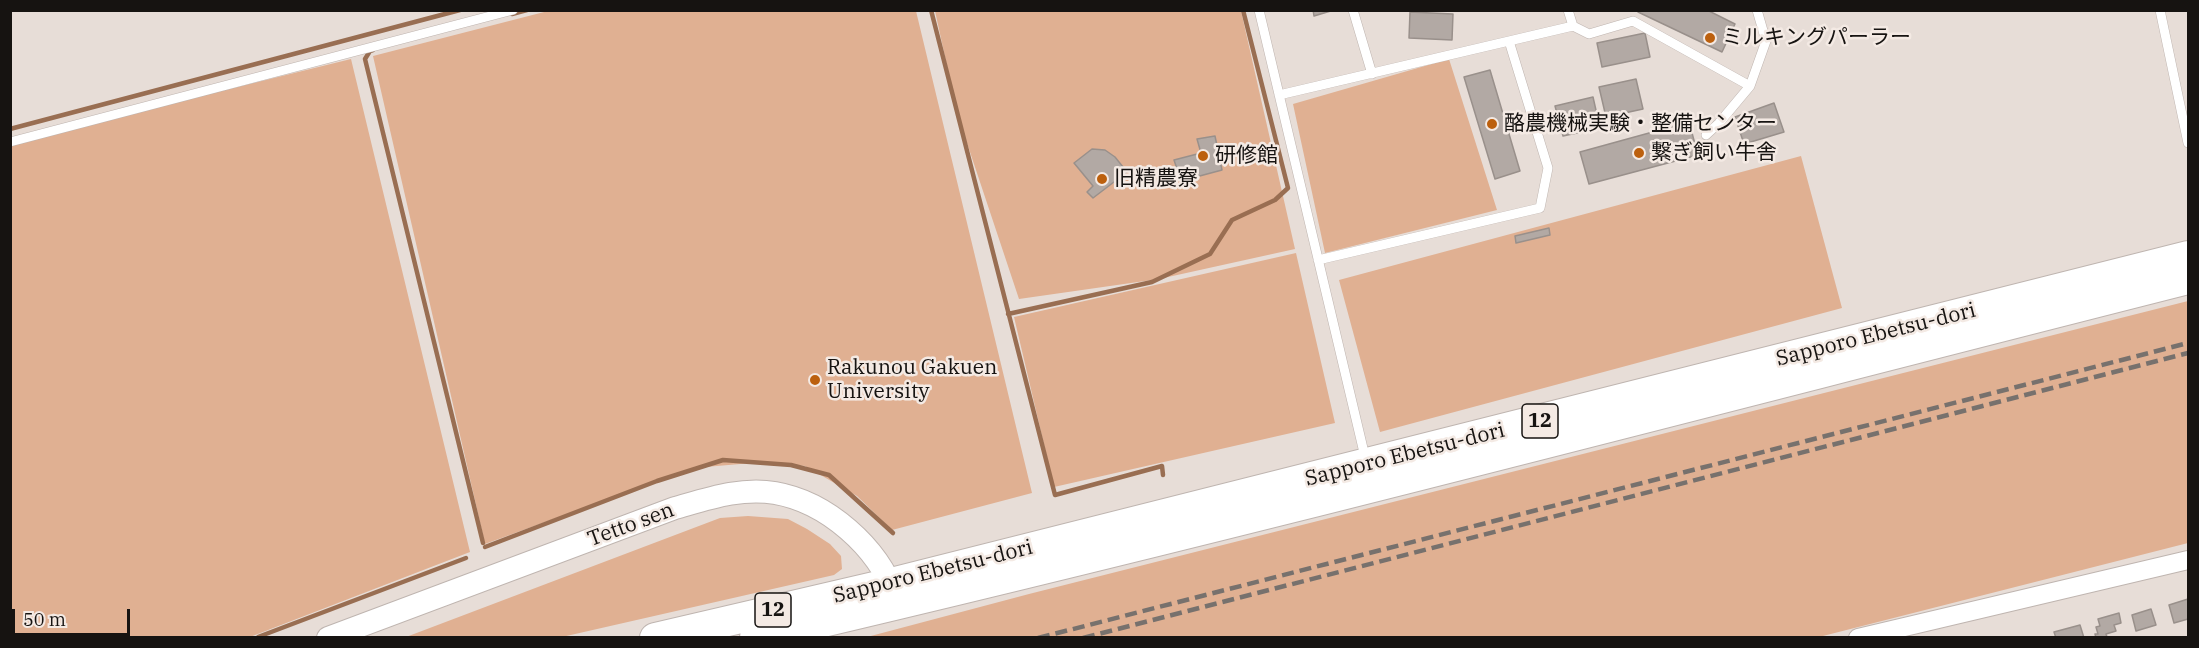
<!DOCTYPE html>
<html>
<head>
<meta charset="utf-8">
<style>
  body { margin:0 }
  #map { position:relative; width:2199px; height:648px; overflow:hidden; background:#e7ddd7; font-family:"IBM Plex Serif",serif }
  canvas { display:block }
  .frame { position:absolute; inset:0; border:12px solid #161311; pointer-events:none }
  .scale { position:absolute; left:12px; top:609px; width:118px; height:27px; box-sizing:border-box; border:3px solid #161311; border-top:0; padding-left:8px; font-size:18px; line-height:21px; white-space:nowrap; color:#161311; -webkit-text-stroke:4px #f4eae4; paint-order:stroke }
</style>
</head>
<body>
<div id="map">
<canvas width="2199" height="648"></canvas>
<div class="frame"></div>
<div class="scale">50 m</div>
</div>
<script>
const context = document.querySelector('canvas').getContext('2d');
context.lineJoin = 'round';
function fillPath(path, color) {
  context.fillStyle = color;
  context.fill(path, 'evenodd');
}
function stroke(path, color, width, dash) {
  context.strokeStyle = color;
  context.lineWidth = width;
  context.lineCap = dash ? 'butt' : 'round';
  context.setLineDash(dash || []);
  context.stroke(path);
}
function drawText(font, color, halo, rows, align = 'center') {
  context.font = font + ' "IBM Plex Serif","Noto Sans JP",serif';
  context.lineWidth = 5;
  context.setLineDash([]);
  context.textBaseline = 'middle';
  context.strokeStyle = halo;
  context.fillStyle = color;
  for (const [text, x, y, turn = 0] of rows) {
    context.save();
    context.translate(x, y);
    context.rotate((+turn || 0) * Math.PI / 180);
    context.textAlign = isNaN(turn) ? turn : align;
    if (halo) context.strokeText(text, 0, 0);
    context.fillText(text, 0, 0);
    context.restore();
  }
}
fillPath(new Path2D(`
  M548,11H916L1032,493L892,530L857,496L805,466L764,462L693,468L485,544L373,56Z
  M935,11H1241L1295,249L1159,279L1019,299L958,116Z
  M351,59L470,552L250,637H11L10,143Z
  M1449,59L1497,210L1325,253L1293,104Z
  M1801,156L1842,308L1380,432L1339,280Z
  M1296,253L1335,423L1054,487L1014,317Z
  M2188,301V543L1819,637H867L1029,594Z
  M748,516L788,519L807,529L830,544L841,556L842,569L834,575L562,637H406L720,518Z`), '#e0b092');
stroke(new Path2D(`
  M931,10L1055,495L1162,466L1163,475
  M512,14L527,10
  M373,50L370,51L365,59L483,543
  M10,129L460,10
  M1008,314L1152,282L1210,254L1232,220L1275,200L1288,188L1243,10
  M485,547L657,481L723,460L791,465L829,475L893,533
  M258,637L466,558`), '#996e52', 4.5);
const building = new Path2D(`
  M1313,10H1334L1314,16Z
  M1639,10H1707L1735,24L1722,52L1638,12Z
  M1410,12L1453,14L1452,40L1409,38Z
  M1645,33L1650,57L1602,67L1597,43Z
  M1490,70L1520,171L1495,179L1464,77Z
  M1636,79L1643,109L1606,117L1599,87Z
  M1593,97L1600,128L1563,136L1555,106Z
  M1774,103L1784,132L1744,144L1735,117Z
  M1689,122L1698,155L1589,184L1580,152Z
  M1215,136L1222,170L1181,181L1174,160L1201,153L1197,139Z
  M1092,149L1105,150L1115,157L1127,172L1093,198L1087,192L1093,186L1074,163Z
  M1549,228L1550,235L1516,243L1515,236Z
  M2188,599V619L2174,623L2169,605Z
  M2151,609L2156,625L2136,631L2132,615Z
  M2119,613L2121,623L2114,625L2116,631L2106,634L2107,637L2096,638L2095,634H2098L2096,627L2100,626L2098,619Z
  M2080,625L2084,638H2056L2054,632Z`);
fillPath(building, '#b2a9a4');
stroke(building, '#99908b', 1.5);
const service = new Path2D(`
  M1259,10L1366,461
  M1353,10L1372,74
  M2160,10L2188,143
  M1573,26L1589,34L1633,21L1750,86L1766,41L1757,10
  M1279,95L1573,26L1568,10
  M1706,135L1719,123L1750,86
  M10,142L513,10
  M1318,260L1540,208L1548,168L1509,41`);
const minor = new Path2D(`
  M1858,638L2188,560`);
const tertiary = new Path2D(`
  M328,638L675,508C707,499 741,487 775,493C827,502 878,547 895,596`);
const trunk = new Path2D(`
  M655,638L891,583L2188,256
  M755,638C1234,526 1711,400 2188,279`);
stroke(service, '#bfb5b0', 10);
stroke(minor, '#bfb5b0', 20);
stroke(tertiary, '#bfb5b0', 24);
stroke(trunk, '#bfb5b0', 32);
stroke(service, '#fff', 9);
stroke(minor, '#fff', 18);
stroke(tertiary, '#fff', 22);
stroke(trunk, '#fff', 30);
stroke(new Path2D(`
  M1038,638L2188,343
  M1083,638L2188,353`), '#77716d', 4.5, [12, 6]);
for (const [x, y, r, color] of [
  [1710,38,6,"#bc600e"],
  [1492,124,6,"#bc600e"],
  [1639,153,6,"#bc600e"],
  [1203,156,6,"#bc600e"],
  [1102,179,6,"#bc600e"],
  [815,380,6,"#bc600e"]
]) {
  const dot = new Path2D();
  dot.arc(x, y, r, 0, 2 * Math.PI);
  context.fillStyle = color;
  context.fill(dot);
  stroke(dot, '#f4eae4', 2);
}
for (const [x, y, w] of [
  [1540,421,36],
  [773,610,36]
]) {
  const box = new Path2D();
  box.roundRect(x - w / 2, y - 17, w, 34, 4.5);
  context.fillStyle = '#f4eae4';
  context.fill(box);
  stroke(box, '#161311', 1.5);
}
drawText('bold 20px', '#161311', null, [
  ["12",1540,421],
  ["12",773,610]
]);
drawText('21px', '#161311', '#f4eae4', [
  ["ミルキングパーラー",1722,38],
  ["酪農機械実験・整備センター",1504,124],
  ["繋ぎ飼い牛舎",1651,153],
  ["研修館",1215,156],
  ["旧精農寮",1114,179],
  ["Rakunou Gakuen",827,368],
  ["University",827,392]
], 'left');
drawText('21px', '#161311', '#f4eae4', [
  ["Sapporo Ebetsu-dori",1876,335,-14],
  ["Sapporo Ebetsu-dori",1405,455,-14],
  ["Tetto sen",631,525,-20],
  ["Sapporo Ebetsu-dori",933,572,-14]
]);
</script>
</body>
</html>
